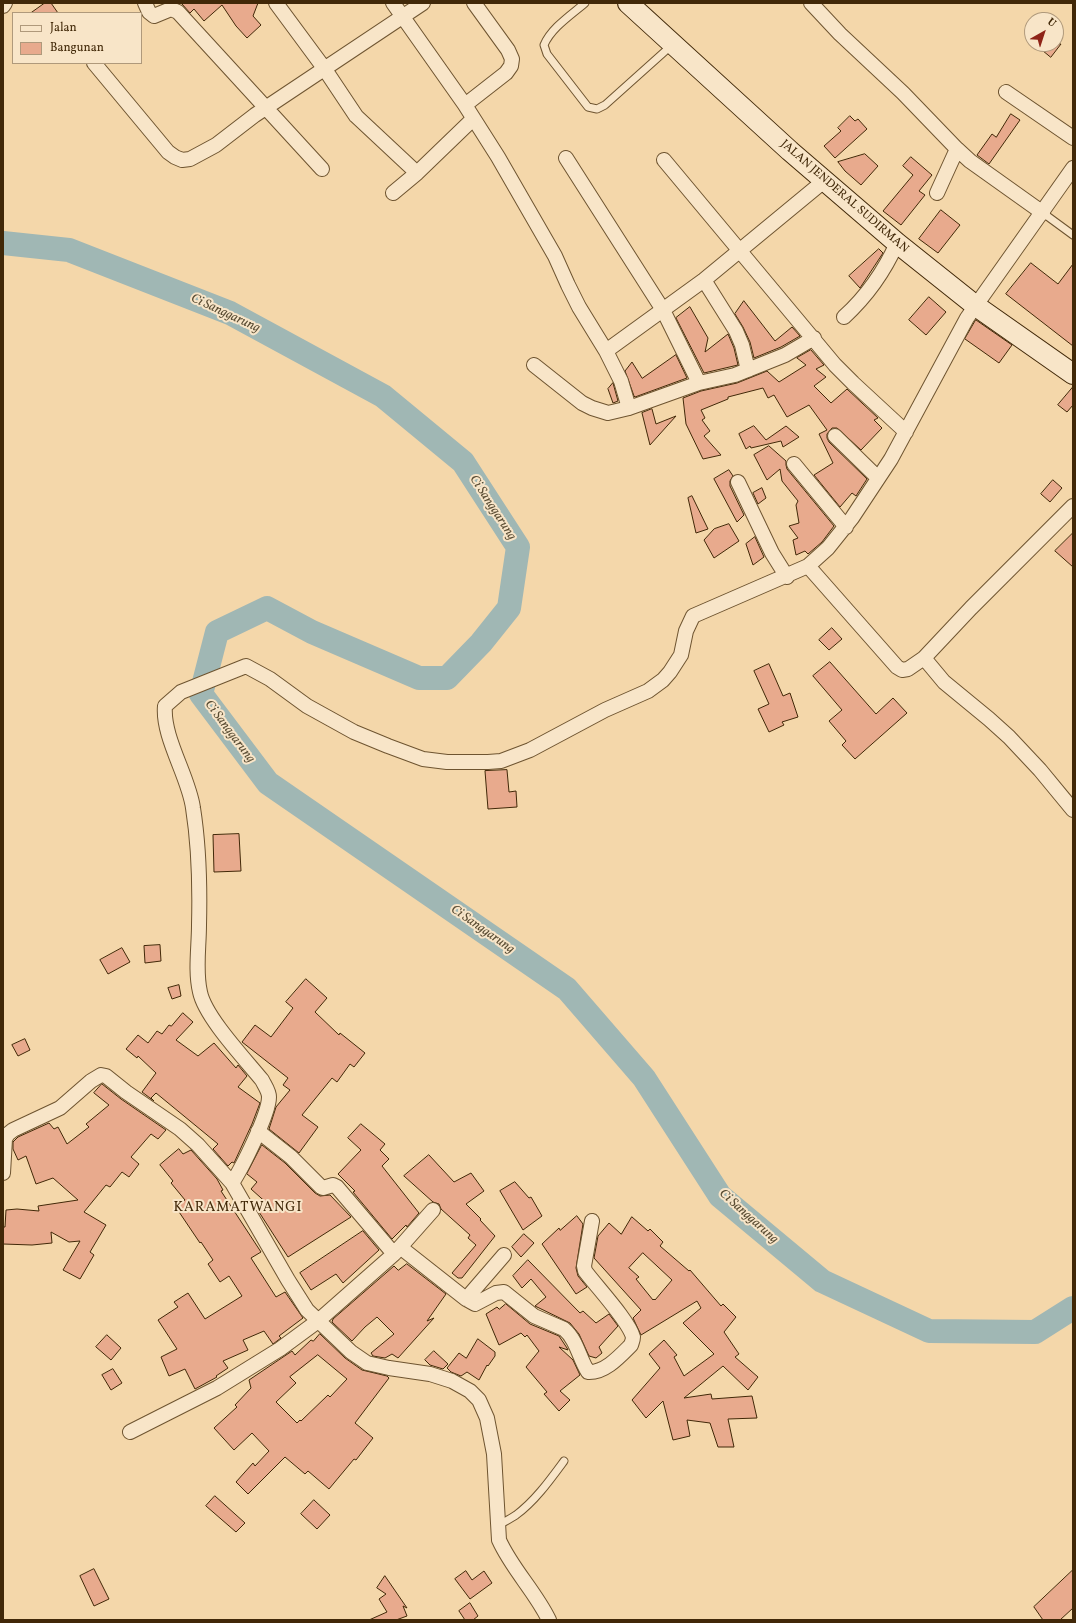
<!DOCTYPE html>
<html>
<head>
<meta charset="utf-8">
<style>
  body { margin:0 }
  #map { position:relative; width:1076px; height:1623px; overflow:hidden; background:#f4d7aa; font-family:Vollkorn,serif }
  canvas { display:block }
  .frame { position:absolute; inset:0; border:4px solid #412808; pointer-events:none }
  .legend { position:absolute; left:12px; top:12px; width:130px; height:52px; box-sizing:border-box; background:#f8e5c8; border:1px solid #af997b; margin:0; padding:5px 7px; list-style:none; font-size:12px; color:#412808 }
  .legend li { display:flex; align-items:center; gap:8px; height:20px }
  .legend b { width:20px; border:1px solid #af997b }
  .north { position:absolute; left:1024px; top:12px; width:40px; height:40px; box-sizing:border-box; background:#f8e5c8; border:1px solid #af997b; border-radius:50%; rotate:39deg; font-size:11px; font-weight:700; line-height:16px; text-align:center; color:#412808 }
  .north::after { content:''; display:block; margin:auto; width:14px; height:18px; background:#8f2418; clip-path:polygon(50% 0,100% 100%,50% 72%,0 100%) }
</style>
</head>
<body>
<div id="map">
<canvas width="1076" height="1623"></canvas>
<div class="frame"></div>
<ul class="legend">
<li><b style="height:5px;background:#f8e5c8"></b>Jalan</li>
<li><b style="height:11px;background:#e8aa8d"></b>Bangunan</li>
</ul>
<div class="north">U</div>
</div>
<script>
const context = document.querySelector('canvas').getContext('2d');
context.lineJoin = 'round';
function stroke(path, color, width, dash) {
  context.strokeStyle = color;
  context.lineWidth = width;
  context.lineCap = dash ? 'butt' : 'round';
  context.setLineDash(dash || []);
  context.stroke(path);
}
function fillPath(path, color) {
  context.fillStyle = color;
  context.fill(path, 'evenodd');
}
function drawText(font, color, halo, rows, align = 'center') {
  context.font = font + ' Vollkorn,serif';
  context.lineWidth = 4;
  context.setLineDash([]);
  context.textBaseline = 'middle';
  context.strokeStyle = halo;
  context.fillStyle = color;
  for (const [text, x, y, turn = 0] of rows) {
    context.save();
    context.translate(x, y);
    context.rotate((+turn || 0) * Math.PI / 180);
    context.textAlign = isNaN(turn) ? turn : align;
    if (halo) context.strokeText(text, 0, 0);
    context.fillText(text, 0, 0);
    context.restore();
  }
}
stroke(new Path2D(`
  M3,243L69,250L230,313L383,396L463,462L518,547L509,608L481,643L447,678H419L312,632L267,608L217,632L201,694L268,783L567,989L644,1078L720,1196L822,1281L929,1331L1035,1332L1073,1308`), '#a0b7b4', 24);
const building = new Path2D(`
  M45,3H51L58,13H31Z
  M183,3H258L253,16L261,25L247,38L236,26L222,5L204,21L194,9L190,13L182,4Z
  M1035,44H1061L1051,57Z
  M1011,114L1020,120L989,164L977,155L992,134L996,137Z
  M850,116L855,121L858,119L867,129L835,158L824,146L841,131L838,128Z
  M865,154L878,166L861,185L845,171L838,162Z
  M911,157L932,175L919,191L925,195L901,225L883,211L913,175L903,166Z
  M941,210L960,225L938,253L919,239Z
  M879,249L883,253L860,288L849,276Z
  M1031,263L1058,284L1073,264V346L1006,294Z
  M929,297L946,312L926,335L909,320Z
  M744,301L775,341L792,327L800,336L781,347L754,358L750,342L743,327L735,314Z
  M690,307L708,338L705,352L728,334L734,348L738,365L704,373L676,318Z
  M976,320L1012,345L999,363L965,339Z
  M811,350L824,365L816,369L826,377L814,386L831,403L847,389L878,418L874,420L882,428L861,450L837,428H832L827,434V438L829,442L867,479L856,496L852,493L840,507L814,475L833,463L819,434L827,430L809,405L787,417L774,395L768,398L763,388L728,397V399L701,410L705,418L702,420L710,431L704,436L721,455L703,459L686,424L683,398L701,391L737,383L767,371L779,382L806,365L797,358Z
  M676,355L687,378L635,397L634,396L625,371L632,362L642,378Z
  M613,383L618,401L613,403L608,389Z
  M1073,387V405L1067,412L1058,405Z
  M652,409L656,424L676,416L650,445L642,413Z
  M754,426L766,440L786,426L799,437L783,447L781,441L751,448L750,446L746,449L739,434Z
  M769,446L786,461V465L787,469L834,526L822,542L808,554L805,551L796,555L793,540L798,538L789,526L799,523L796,505L798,501L782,481L780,469L767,480L754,455Z
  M729,470L733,476L730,481V486L744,515L737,522L714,479Z
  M1053,480L1062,488L1050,502L1041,494Z
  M762,488L766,498L758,504L753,493Z
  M692,496L708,529L696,533L688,498Z
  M729,524L739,541L714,558L704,540L714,529Z
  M1073,533V567L1055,551Z
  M755,537L764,557L753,565L746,544Z
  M832,628L842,639L829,650L819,640Z
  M830,662L876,714L893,698L907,713L855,759L842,745L846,741L829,721L842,710L813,676Z
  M769,664L783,696L790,693L798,717L782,722L784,725L769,732L758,709L769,704L754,671Z
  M507,770L509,792L516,791L517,807L488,809L485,771Z
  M239,834L241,871L214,872L213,835Z
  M160,945L161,961L145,963L144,946Z
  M122,948L130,962L108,974L100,960Z
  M306,979L327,998L315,1012L339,1035L340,1033L365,1053L354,1067L350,1064L337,1082L332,1078L302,1115L318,1127L299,1153L269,1129L276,1107L290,1090L283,1085L288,1078L242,1042L255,1025L271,1037L293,1008L286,1002Z
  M179,985L181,996L172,999L168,988Z
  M183,1013L193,1022L176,1040L198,1056L214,1043L236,1068L238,1065L247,1076L238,1087L260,1103L252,1124L234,1163L232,1162L228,1166L213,1149L218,1144L156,1093L151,1098L154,1101L142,1092L156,1073L138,1056L137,1058L126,1049L138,1035L148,1043L157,1031L162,1034L169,1025L171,1026Z
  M25,1039L30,1050L18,1056L12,1045Z
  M102,1084L121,1099L166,1130L158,1139L151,1134L131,1157L139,1164L129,1177L122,1172L110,1187L106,1185L84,1212L106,1225L90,1252L94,1255L80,1279L63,1270L80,1241L69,1242L51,1232L52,1243L32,1245L3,1244V1227H5L6,1210L17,1209L39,1211L38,1206L78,1200L53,1178L36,1184L26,1156L18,1160L13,1149V1142L18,1137L49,1123L54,1129L58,1127L67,1144L89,1127L86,1124L109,1105L94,1093Z
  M361,1124L385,1144L380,1150L389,1159L382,1166L419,1213L407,1227L406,1225L392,1239L353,1192L355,1191L338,1174L361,1150L348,1138Z
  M262,1145L285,1163L315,1193L320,1196L330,1195L351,1217L288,1257L259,1212L270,1206L251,1189L257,1182L247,1174Z
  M179,1149L183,1154L191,1150L217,1179L223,1190L221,1191L261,1252L251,1258L276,1297L285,1292L303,1318L279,1336L281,1338L273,1344L264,1331L243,1340L248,1350L223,1361L228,1368L216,1376L217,1377L195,1389L185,1369L169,1376L161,1357L177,1349L158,1320L178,1307L174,1302L188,1293L205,1319L242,1296L229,1276L220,1282L208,1264L213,1260L201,1242L200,1243L175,1206L185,1200L171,1183L173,1181L160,1165Z
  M429,1155L454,1182L471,1173L484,1191L466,1204L481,1219L480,1220L495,1236L462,1278H458L452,1273L476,1245L468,1238L470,1235L441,1209L439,1204L433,1202L404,1176Z
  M515,1182L529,1198L531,1197L542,1216L523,1230L500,1191Z
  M577,1216L583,1224L576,1268L578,1276L587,1287L576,1294L542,1244L559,1228L560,1230Z
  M632,1217L648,1231L650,1229L663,1242L660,1246L689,1271L690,1270L721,1306L723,1304L736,1317L724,1332L739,1354L735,1357L758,1377L748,1390L723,1366L684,1398L711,1394L712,1399L752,1396L757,1418L728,1419L734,1447H718L710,1423L687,1420L690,1436L673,1440L663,1401L646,1418L632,1400L660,1368L649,1354L664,1340L677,1355L674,1357L684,1376L714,1354L683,1323L701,1308L697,1301L641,1335L633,1318L641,1310L594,1258L598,1236L609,1223L621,1234ZM643,1253L672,1280L655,1300L654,1299L653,1300L636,1279L639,1277L629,1268Z
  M363,1231L379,1250L343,1283L336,1274L311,1290L300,1273Z
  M524,1234L534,1243L521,1257L512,1247Z
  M528,1260L580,1313L583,1311L596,1323L609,1314L618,1326L599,1347L602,1353L596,1358L589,1356L579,1334L570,1323L535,1306L546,1297L531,1279L522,1288L513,1276Z
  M407,1264L446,1294L427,1321L434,1318L398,1358L392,1354L385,1358L373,1356L371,1353L394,1334L377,1317L365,1327L352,1341L332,1322L333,1319L394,1266L398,1270Z
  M506,1304L530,1324L559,1336L567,1348L568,1350L559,1347L573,1360L580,1375L560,1391L570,1400L559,1411L544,1394L547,1392L526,1367L539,1351L527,1335L525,1337L521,1333L499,1345L486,1314L497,1307L499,1309Z
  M320,1334L345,1358L362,1370L387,1376L389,1378L355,1423L373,1438L356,1460L354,1459L329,1489L308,1471L305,1474L285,1457L248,1494L236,1482L253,1463L255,1466L269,1451L252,1433L234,1450L214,1428L237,1407L235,1405L251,1388L249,1380L292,1351L295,1355L311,1340L313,1341ZM318,1355L347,1379L330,1397L328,1395L301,1421L300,1420L297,1423L276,1402L296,1383L290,1377Z
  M107,1335L121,1348L111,1360L96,1347Z
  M478,1339L495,1352V1356L488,1366L487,1365L479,1380L467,1372L461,1376L451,1372L447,1368L459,1353L466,1358Z
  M434,1351L448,1364L443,1369L430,1365L425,1360Z
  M113,1369L122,1383L111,1390L102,1375Z
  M215,1496L245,1523L236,1532L206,1506Z
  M314,1500L330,1515L317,1529L301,1514Z
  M94,1569L109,1599L94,1606L80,1576Z
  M1073,1570V1608L1060,1620H1043L1034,1607Z
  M466,1571L472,1580L484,1571L492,1583L470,1599L455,1579Z
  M385,1576L407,1608L403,1606L407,1616L396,1620H369L387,1612L379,1599L386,1594L377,1588Z
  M470,1603L478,1616L473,1620H465L459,1611Z`);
fillPath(building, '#e8aa8d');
stroke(building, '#412808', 1);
const service = new Path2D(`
  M585,3C571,15 551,28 544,45L547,54L588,107L597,109L605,105L672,45
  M1043,213L1073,235
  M497,1526C504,1522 510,1519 516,1515C535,1501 550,1480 564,1461`);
const minor = new Path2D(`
  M145,3L149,12L154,16L171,9L178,12L322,169
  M276,3L324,68L356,116L417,173
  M393,3L465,105L498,157L555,256L568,285L579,307L606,351L704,280L824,181
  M811,3L840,34L903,93L957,149L970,161L1043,213
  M3,6L5,3
  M94,63L168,152L175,157L182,160L190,159L216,145L255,115L423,3
  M1006,92L1073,138
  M465,105L506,73L511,66L512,59L508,50L474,3
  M566,158L663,310L699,383
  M664,160L835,365L853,383L906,432
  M393,193L417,173L473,119
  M937,193L957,149
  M704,280L736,331L742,345L748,370
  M844,317C867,296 884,272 897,243
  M606,351L621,381L629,408
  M534,365L582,403L592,408L608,413L629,408L699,383L735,375L785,355L814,338
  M835,436L878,478
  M794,464L846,527
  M738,482L772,553L787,577
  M808,566L897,667L902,670L908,669L924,658L971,608L1073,506
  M924,658L944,682L989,719L1009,737L1040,770L1073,810
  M258,1131L291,1157L321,1187L323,1188L333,1185L337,1187L394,1254
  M3,1173L5,1139L8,1134L13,1130L60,1108L91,1081L101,1075L106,1076L126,1092L180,1129L198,1145L232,1183
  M400,1247L466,1299L504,1255
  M466,1299L475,1304L496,1293L504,1292L534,1316L564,1329C577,1340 579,1358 588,1372C605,1373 620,1356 631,1345C632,1342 633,1340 633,1337C629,1321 596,1286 585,1271L584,1266L592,1221
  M130,1432L217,1388L280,1349L318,1321L394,1254L433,1210
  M549,1620C535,1591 512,1569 499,1540L494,1454L487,1418L479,1400L470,1391L452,1381L430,1374L389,1368L367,1363L351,1352L307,1310L288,1280L232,1183C242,1168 269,1114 269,1097C269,1091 265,1086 262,1080C245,1059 205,1017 200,992C195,971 199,947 199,925C200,886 199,846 193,808C189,777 162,737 165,706L181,692L246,666L270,679L307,706L354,732L388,746L423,759L447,762H488L501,761L530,750L605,710L648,691L663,680L670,672L681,655L686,631L693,616L808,566L828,548L852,518L891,459L967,318L1073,168`);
const secondary = new Path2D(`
  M628,3L790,151L897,243L976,306L1073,374`);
stroke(service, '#6e5430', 9);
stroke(minor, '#6e5430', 16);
stroke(secondary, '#412808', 22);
stroke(service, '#f8e5c8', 7);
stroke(minor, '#f8e5c8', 14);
stroke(secondary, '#f8e5c8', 20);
drawText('12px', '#412808', '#f8e5c8', [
  ["JALAN JENDERAL SUDIRMAN",844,197,41]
]);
drawText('italic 13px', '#594c33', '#f8e5c8', [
  ["Ci Sanggarung",225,314,25],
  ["Ci Sanggarung",492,508,57],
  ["Ci Sanggarung",229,732,53],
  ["Ci Sanggarung",482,930,35],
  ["Ci Sanggarung",748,1217,42]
]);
context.letterSpacing = '1px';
drawText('14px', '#412808', '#f8e5c8', [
  ["KARAMATWANGI",238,1208]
]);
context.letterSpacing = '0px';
</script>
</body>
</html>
